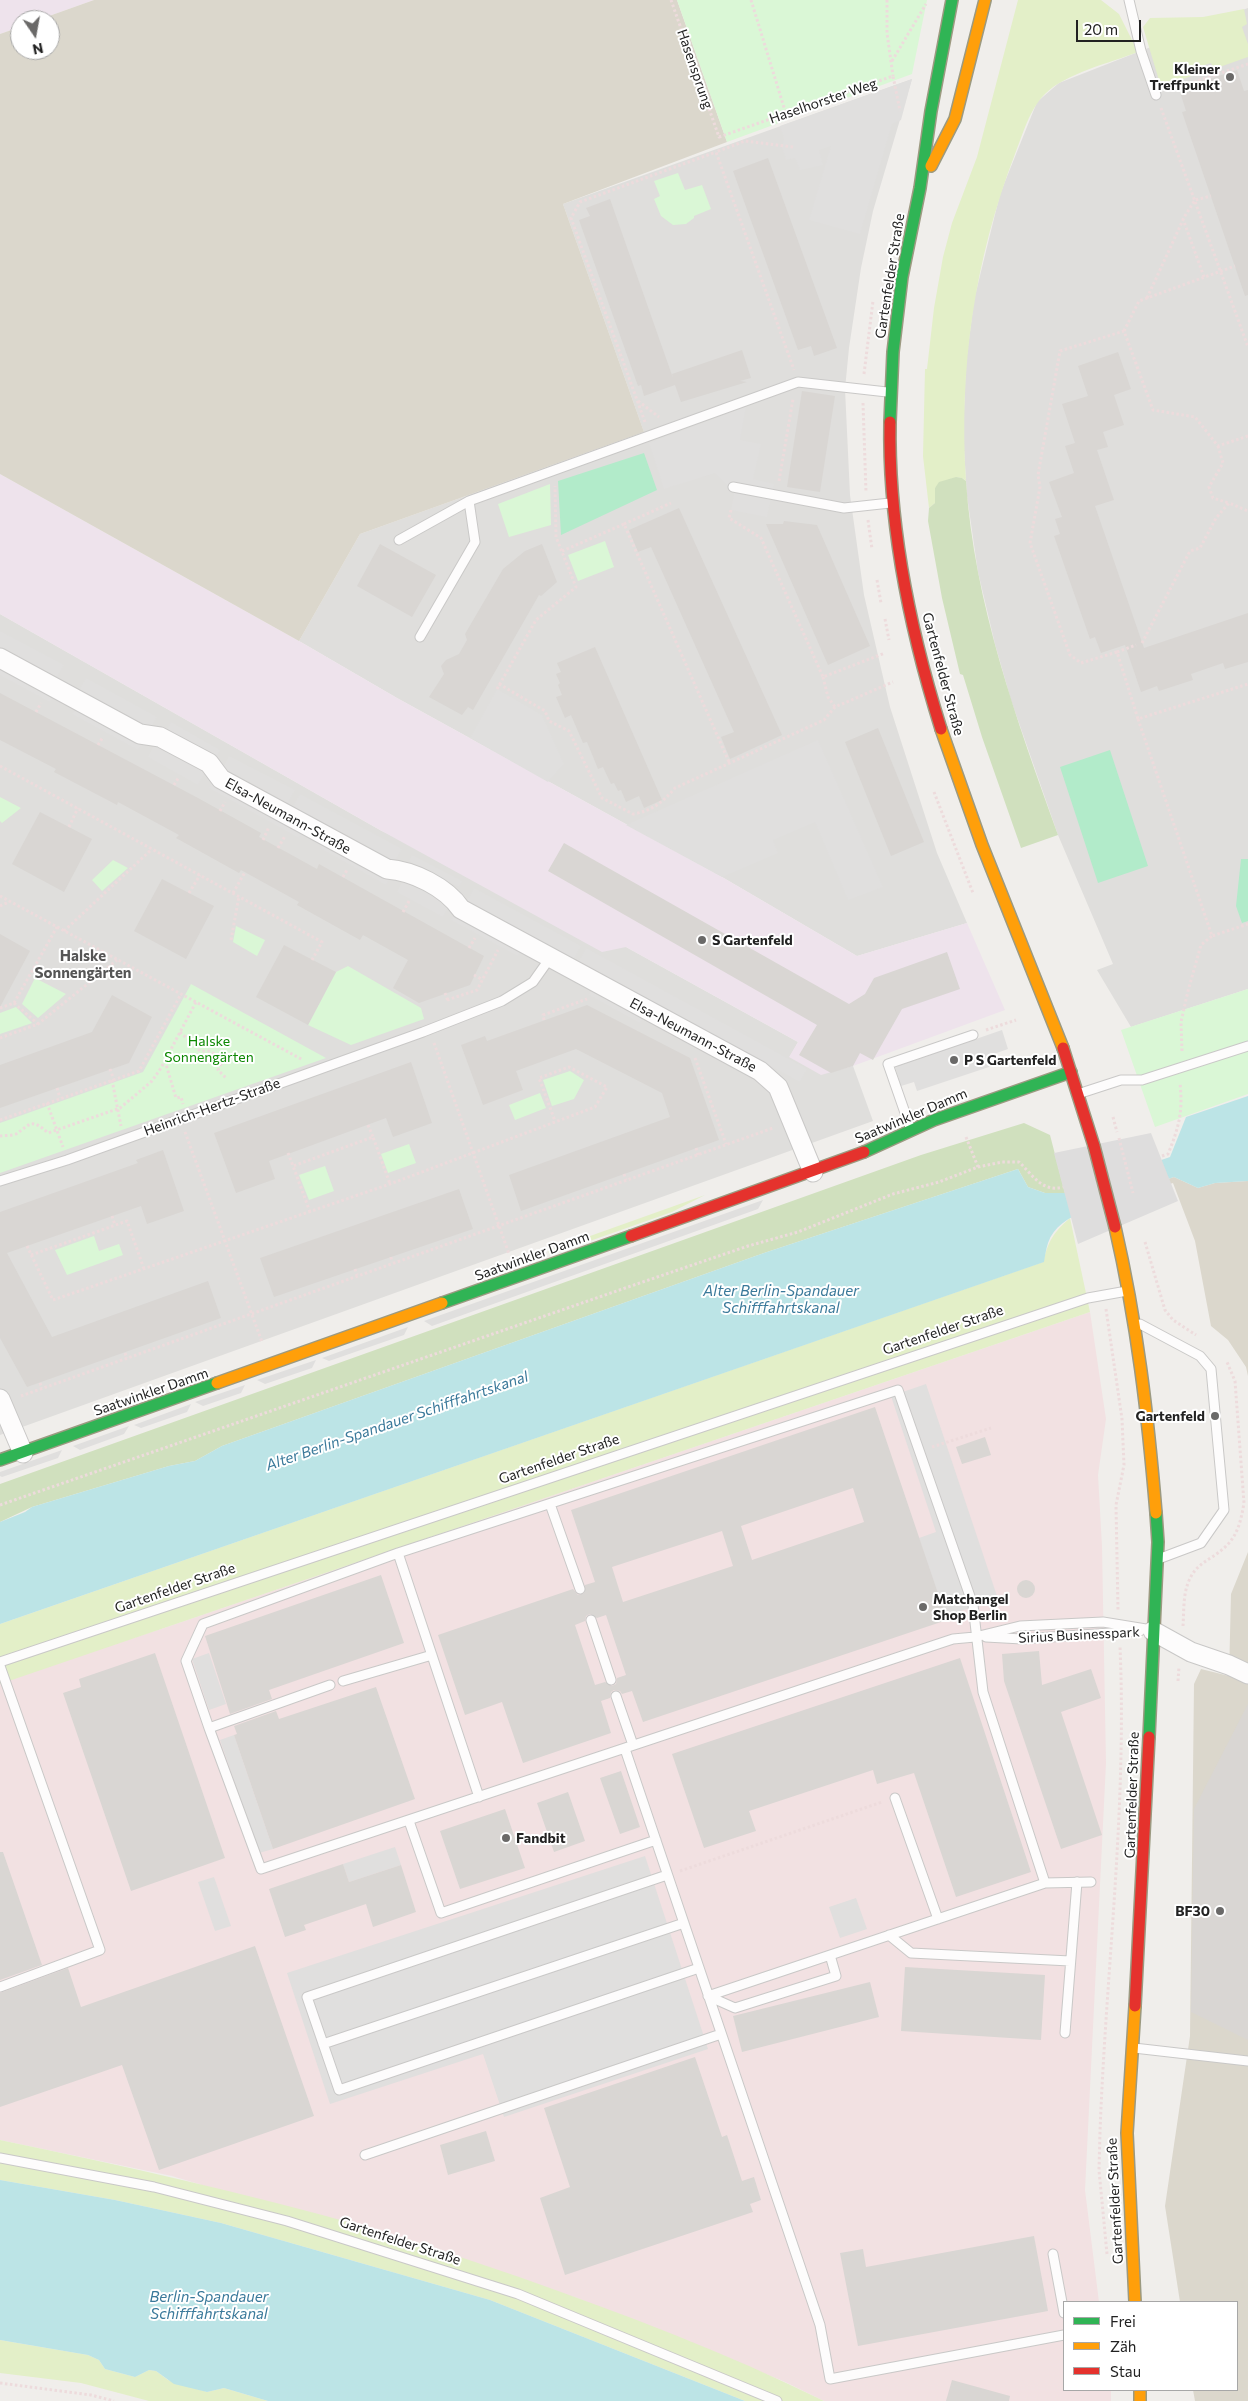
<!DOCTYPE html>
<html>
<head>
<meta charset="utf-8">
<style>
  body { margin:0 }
  #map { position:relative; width:1248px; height:2401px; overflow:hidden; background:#f0eeeb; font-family:Commissioner,sans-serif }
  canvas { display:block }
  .legend { position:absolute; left:1063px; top:2301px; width:175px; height:90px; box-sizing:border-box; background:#fff; border:1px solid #a7a7a7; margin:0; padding:6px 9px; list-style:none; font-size:15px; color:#222 }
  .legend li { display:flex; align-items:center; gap:10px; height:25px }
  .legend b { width:25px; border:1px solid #a7a7a7 }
  .north { position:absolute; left:10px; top:10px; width:50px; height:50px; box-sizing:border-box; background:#fff; border:1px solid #a7a7a7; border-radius:50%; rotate:168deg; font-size:14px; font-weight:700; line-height:20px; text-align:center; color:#222 }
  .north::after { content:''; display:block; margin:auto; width:18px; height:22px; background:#6a6968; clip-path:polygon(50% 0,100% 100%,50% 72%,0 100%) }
  .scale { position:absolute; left:1076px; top:20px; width:65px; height:22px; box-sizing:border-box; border:2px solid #222; border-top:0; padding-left:6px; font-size:15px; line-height:18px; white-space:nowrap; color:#222; -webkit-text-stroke:4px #fff; paint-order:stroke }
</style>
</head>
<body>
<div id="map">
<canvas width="1248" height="2401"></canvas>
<ul class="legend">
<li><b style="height:6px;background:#30b455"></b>Frei</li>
<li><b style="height:6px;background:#ff9f0a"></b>Zäh</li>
<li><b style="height:6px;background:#e5322d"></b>Stau</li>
</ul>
<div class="north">N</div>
<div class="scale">20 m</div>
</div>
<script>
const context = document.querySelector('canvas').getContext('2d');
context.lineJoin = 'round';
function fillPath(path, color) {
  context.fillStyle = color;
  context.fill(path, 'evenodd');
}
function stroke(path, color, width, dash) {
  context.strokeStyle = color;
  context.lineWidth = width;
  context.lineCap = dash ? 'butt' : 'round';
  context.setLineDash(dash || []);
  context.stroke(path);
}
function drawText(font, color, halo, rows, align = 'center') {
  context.font = font + ' Commissioner,sans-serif';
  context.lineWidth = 4;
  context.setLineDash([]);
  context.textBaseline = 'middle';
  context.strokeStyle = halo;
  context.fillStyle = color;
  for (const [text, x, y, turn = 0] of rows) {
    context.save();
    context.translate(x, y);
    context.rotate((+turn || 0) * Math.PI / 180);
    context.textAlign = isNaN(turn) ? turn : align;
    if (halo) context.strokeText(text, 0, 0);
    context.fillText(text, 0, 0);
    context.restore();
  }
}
fillPath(new Path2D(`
  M1248,8V989L1131,1027L1097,970L1113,964L1058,835L1011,700L995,644L978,572L967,496L963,435L966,362L974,300L1000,194L1037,102L1059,83L1161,43L1175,34Z
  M912,79L873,211L861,268L849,348L845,389L850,495L864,595L890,707L937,853L967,923L857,956L722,877L397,698L299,641L360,534L644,432L563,204Z
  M0,614L380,830L626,947L798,1042L790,1057L853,1066L873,1121L0,1435Z`), '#dfdedc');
fillPath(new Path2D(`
  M1090,1312L1106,1419L1098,1475L1102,1546L1106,1763L1085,2190L1099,2302H1064V2390H1111V2401H824L783,2381L577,2298L172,2176L0,2140V1681L161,1629Z`), '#f2e1e2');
fillPath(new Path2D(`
  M0,0H94L38,20H20V27L0,34Z
  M0,474L299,641L397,698L722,877L857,956L967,923L1005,1010L853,1066L821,1075L789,1057L798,1042L626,947L602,952L380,830L0,614Z`), '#eee3ec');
fillPath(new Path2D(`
  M94,0H677L727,142L563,204L644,432L360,534L299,641L0,474V34L20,27V50H50V20H38Z
  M1174,1177L1198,1188L1215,1183L1248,1181V1376L1246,1367L1228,1340L1211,1326L1195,1241L1173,1183L1170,1184L1168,1179Z
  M1248,1552V2401H1195L1193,2390H1237V2302H1180L1165,2206L1190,2036L1194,1684L1201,1669L1229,1676L1231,1594Z`), '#dbd7cc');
fillPath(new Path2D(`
  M1018,0H1101L1119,14L1138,52C1110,63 1066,73 1045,94C1029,110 1023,134 1015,154C974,261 959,368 966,481C957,472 944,483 935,488V503L929,508L923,456L925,369H927L934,308L943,257L952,223L977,157Z
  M1244,9L1247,24L1242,27L1248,44V57L1214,69L1211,63L1195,68L1197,74L1161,87L1143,27L1150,18L1203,17Z
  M705,1195L672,1212L550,1255L548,1251Z
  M1070,1218L1090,1312L0,1684V1624L1043,1262C1049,1240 1053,1233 1070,1218Z
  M0,2140C124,2166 247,2193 369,2228C420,2242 471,2261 522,2278C624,2314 727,2353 824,2401H745L490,2300L221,2223L115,2200L0,2180Z
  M0,2340L88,2355L99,2360L105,2369L135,2377L149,2370L156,2371L168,2380L207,2392L224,2388L268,2401H149L81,2383L0,2373Z`), '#e3efc8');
fillPath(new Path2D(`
  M956,477L962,478L966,481C974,603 1017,721 1058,835L1021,848L982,737L963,675L960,674L942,598L928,521L929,508L935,503V488L939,482Z
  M1024,1123L1050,1135L1065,1193H1045L1028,1187L1018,1169L764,1253L222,1446L195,1461L169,1466L32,1507L0,1522V1484L921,1155Z`), '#d0e0be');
fillPath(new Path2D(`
  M677,0H927L912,74L727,142Z
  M678,173L685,190L702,185L711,209L694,216V218L686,224L673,225L661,216L654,199L660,196L654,181Z
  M550,484L551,525L509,537L498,504Z
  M605,541L614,567L578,581L568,555Z
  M0,797L21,808L2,823L0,821Z
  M113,860L128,868L102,891L92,880Z
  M236,926L265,940L257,956L233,942Z
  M348,966L421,1008L424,1019L351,1045L308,1025L336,972Z
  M35,978L66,994L38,1018L22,1004Z
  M191,984L326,1058L0,1173V1123L143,1072Z
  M1248,989V1094L1155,1127L1121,1030Z
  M16,1007L32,1023L0,1034V1013Z
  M570,1071L584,1080L574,1099L552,1106L543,1080Z
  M540,1093L546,1108L515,1120L509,1105Z
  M409,1144L416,1163L388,1173L381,1154Z
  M325,1166L334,1191L309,1200L299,1175Z
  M94,1236L99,1251L119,1244L123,1255L67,1275L55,1250Z`), '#daf7d6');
fillPath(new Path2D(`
  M644,453L657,490L561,535L558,481Z
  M1110,750L1148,866L1098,883L1060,767Z
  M1241,859H1248V921L1242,923L1236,906Z`), '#b2ebca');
fillPath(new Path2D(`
  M912,79L901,120L892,124L860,234L809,220L831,146L819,150L823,165L800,170L795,158L786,160L782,147L784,139L780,126Z
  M746,407L740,440L761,444L753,479L774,484L767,517L731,510L734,493L715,473L664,489L649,443Z
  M0,631L64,665L57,677L0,647Z
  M0,667L53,697L50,702L0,675Z
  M86,678L157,717L150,729L79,690Z
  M497,689L542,715L564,764L548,782L470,738Z
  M76,709L142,744L138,750L72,714Z
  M171,722L220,750L217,756L167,729Z
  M818,740L883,887L848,900L815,822L773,840L778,853L722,877L626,825Z
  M155,743L206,771L198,785L148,757Z
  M229,756L295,790L288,803L223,768Z
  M212,783L302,832L299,838L209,788Z
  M300,794L402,849L395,861L293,806Z
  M323,843L389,879L386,885L320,848Z
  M412,855L462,881L459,887L409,861Z
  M404,878L450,904L443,917L397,892Z
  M474,888L581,946L574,959L467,901Z
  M454,915L521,950L518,956L451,920Z
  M586,948L807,1069L800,1082L579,961Z
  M592,989L643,1017L640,1023L589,995Z
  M1002,1030L1008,1049L991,1055L995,1065L917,1091L914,1082L901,1086L895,1067Z
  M763,1200L758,1209L432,1326L424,1321Z
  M408,1327L404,1335L329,1361L322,1358Z
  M316,1360L312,1368L265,1384L257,1380Z
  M926,1384L998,1599L945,1616L919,1538L936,1532L891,1396Z
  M245,1385L241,1393L203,1406L195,1402Z
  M191,1404L187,1412L141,1428L134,1425Z
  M129,1426L124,1434L80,1450L73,1446Z
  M62,1450L58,1458L2,1477L0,1476V1472Z
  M209,1653L226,1704L209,1710L192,1659Z
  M234,1735L273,1849L259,1853L220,1740Z
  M395,1847L401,1865L349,1882L343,1864Z
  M645,1856L708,2049L504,2117L483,2054L330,2104L287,1973Z
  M214,1877L231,1926L215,1931L198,1882Z
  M856,1898L867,1929L840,1938L829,1907Z`), '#e0dfde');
fillPath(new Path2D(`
  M1248,1096V1181L1215,1183L1198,1188L1174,1177L1138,1189L1135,1195C1107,1205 1059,1211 1048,1243C1046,1249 1045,1256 1044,1262L0,1624V1522L25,1512L32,1507L169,1466L195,1461L222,1446L764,1253L1018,1169L1028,1187L1045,1193H1065L1170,1157L1186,1117Z
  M0,2180L115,2200L221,2223L490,2300L745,2401H268L224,2388L207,2392L174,2384L156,2371L149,2370L135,2377L105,2369L99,2360L88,2355L0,2340Z`), '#bce4e6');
fillPath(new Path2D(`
  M1151,1133L1178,1201L1078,1244L1054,1153Z`), '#dedddd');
fillPath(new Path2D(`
  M1237,70L1244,91L1248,90V295L1245,296L1182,112L1186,111L1179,89Z
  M768,158L837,348L814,356L811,346L798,350L733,171Z
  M610,199L673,378L672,374L742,350L751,378L740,381L747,382L681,402L675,385L644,396L641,385L638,386L579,220L590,216L586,208Z
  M1118,352L1131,389L1114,395L1124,425L1103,432L1108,447L1097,450L1114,500L1095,506L1144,648L1248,613V662L1225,669L1223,663L1191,674L1193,680L1159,691L1157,686L1141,692L1125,645L1101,653L1095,637L1090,639L1054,536L1060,534L1055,519L1062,517L1049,482L1074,473L1065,446L1075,443L1062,404L1088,396L1078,366Z
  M802,391L835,396L820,492L787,487Z
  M679,508L782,735L730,759L721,737L734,732L651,547L638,552L629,530Z
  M784,521L817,525L870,646L828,665L766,524H783Z
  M380,544L436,575L412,617L357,586Z
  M542,544L557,582L541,596L539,595L473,710L468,707L462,715L429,697L444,674L441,666L446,660L459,654L467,640L465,634L503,569L525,551Z
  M595,647L662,800L644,808L639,796L626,802L621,790L618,791L614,783L611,784L603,767L598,769L587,742L583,743L571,715L565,718L556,697L562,695L558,685L560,683L556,674L561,672L557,663Z
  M0,693L198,798L261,833L259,837L317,869L319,864L484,956L470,985L419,1003L393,988L408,960L363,935L360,940L297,905L299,902L241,870L239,873L176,838L179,835L118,802L117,805L54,772L56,769L0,740Z
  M878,728L924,842L891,856L845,742Z
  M40,812L92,839L64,892L12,864Z
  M564,843L849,1004L865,994L874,978L947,952L960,989L902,1009L873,1060L860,1053L853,1066L831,1073L799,1055L817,1025L548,871Z
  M162,879L214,906L186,959L134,931Z
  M0,934L30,951L0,1007Z
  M284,945L336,972L308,1025L256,997Z
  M112,995L152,1017L129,1063L0,1108V1065L92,1032Z
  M587,1005L690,1058L719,1140L521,1211L509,1175L670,1117L662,1093L576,1049L516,1071L523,1090L483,1105L461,1045L485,1036L487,1041Z
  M411,1062L432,1123L393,1137L386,1118L269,1161L275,1179L236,1193L214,1133Z
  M163,1150L184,1211L147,1224L141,1206L7,1253L52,1337L208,1281L221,1318L27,1387L0,1338V1212L138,1163L136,1160Z
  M459,1189L473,1229L274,1297L260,1258Z
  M875,1407L947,1620L643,1722L632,1691L622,1694L620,1691L614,1690L611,1692L610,1698L601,1701L611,1733L523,1763L502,1702L465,1715L438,1635L573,1589L578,1595L584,1593L585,1585L595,1582L571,1510ZM853,1488L864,1522L752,1560L741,1526ZM722,1531L733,1566L623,1602L612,1567ZM590,1614L597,1618L606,1615L626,1675L617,1678L616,1684L612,1686L605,1682L595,1685L575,1625L585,1621L586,1616Z
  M985,1437L991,1455L962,1464L956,1447Z
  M381,1575L404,1643L269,1690L272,1699L230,1714L205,1636Z
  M1017 1589a9 9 0 1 1 18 0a9 9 0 1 1-18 0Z
  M1039,1651L1042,1685L1091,1669L1101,1698L1061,1712L1102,1835L1061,1849L1004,1681L1002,1654Z
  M155,1653L225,1858L131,1891L63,1693L81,1687L79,1679Z
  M960,1658L1031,1872L956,1897L914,1773L877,1784L873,1770L749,1811L756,1831L704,1848L672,1754Z
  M376,1687L415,1799L273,1849L234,1735L237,1734L234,1726L276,1711L279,1719Z
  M1248,1704V2040L1191,2012L1194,1809Z
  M621,1771L640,1827L620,1834L600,1778Z
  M568,1792L585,1841L554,1852L537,1803Z
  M505,1809L525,1868L460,1889L440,1831Z
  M0,1852H3L42,1965L0,1980Z
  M343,1864L349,1882L401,1865L416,1912L373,1927L366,1904L304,1925L306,1930L285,1937L269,1889Z
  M255,1946L314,2116L159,2170L122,2065L0,2107V1993L68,1968L81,2007Z
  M905,1967L1045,1975L1041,2040L901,2031Z
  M870,1982L879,2017L742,2052L733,2016Z
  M695,2057L722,2137L727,2135L742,2181L754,2177L761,2200L750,2204L753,2212L565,2275L540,2198L570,2187L544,2108Z
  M486,2131L495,2161L448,2175L440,2145Z
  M1034,2236L1048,2311L858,2346L840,2253L863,2249L866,2267Z
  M952,2380L1010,2396L1009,2401H946Z`), '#d9d6d3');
const lane = new Path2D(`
  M1129,0L1141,51L1156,95
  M733,487L844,508L890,503
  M399,540L469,501L798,382L887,392
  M420,637L475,542L469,501
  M1081,1093L1121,1080H1142L1248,1046
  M911,1130L888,1064L973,1035
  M0,1181L67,1160L423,1032L502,1001L533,982L550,958
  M1140,1324L1200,1356L1211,1369L1224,1510L1201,1543L1161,1558
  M550,1504L580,1589
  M398,1553L479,1797
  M591,1620L611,1680
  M986,1637L1022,1639L1140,1631
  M0,1662L1088,1298L1127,1291
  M0,1666L100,1950L0,1987
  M343,1681L432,1655
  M616,1696L633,1745
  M209,1728L330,1685
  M625,1749L820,2325L830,2379L1064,2335
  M895,1798L938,1919
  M409,1821L441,1913L656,1840
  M667,1875L307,1997L339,2090L699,1968
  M1045,1883L983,1692L973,1605L898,1390L398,1553L203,1624L186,1661L209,1728L261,1869L953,1639L975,1637L1020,1626L1103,1622L1152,1630
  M889,1935L911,1953L1070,1961
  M708,1996L1045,1883L1091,1882
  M708,1996L735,2008L836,1976L830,1955
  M1065,2033L1077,1882
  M323,2044L684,1923
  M1134,2048L1248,2061
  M365,2155L721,2034
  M0,2158L154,2187L287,2221L518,2294L777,2401
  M1053,2254L1064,2313`);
const street = new Path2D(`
  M0,658L140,734L160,737L209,763L221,779L387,869C413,871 446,887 461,909L760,1071L778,1087L813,1172
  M0,1399L23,1453
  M1153,1631L1191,1652L1229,1665L1248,1674`);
const fast = new Path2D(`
  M890,422L893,352L902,277L920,188L931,111L952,0
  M864,1152L934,1120L1071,1072
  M442,1303L631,1236
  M0,1460L217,1383
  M1149,1737L1158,1542L1156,1513`);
const slow = new Path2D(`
  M931,166L955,119L985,0
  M941,729L982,845L1063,1048
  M1115,1227C1137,1322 1148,1416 1156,1513
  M217,1383L442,1303
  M1135,2302L1127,2133L1135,2006
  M1140,2390V2401`);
const jam = new Path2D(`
  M890,422C888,526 910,630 941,729
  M1063,1048L1094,1146
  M631,1236L864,1152
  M1135,2006L1149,1737`);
stroke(lane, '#c9c8c7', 11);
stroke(street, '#c9c8c7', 21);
stroke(fast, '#9c9a81', 14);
stroke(slow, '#9c9a81', 14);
stroke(jam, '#9c9a81', 14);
stroke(new Path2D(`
  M671,0L719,137L893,76L900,111
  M751,0L786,114
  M887,0V33L893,76
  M892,61L926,4
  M1170,90L1248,64
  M1161,108L1248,347
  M793,147L745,141L716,152L794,370
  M1204,277L1183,219L1195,200L1211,196
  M1147,298L1183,220
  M1124,331L1139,301L1235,266
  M864,374L873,301
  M638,401L659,417
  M863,403L866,492
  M645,422L571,218L580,202L716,152
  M1248,436L1218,446L1195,417L1153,410L1124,331L1060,351L1038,475L1040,487L1030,543L1070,655L1081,663L1117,652L1138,719L1248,684
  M1218,446L1223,463L1209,487L1213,498L1229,503
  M779,481L793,399
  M731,510L729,518L761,538L823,677L885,653
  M868,520L872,549
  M624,524L671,503
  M562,551L624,524L729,762
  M877,580L881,603
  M885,619L889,640
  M1142,643L1190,551L1200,548L1216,518L1229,503L1248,511
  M1117,652L1136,645
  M823,677L828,697L835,707
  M499,684L545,711L549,721L569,731L602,798L633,814C652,811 663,802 675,788L824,720L835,707L893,682
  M497,689L536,620L576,587L556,537L555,486
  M36,712L41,703
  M1138,719L1212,936L1248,924
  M98,745L103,737
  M0,766L322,942L312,960
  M174,785L179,777
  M934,792L973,893
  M220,811L225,802
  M69,827L78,808
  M263,840L269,827
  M278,848L285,836
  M343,877L347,870
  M189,893L200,875
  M233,893L245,872
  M0,896L303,1060
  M0,906L9,902
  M403,912L409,901
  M64,931L152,849
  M231,940L239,896
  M469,948L475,938
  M474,975L483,980
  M445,993L448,1001
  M447,1000L477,990L498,950
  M14,1003L38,1024
  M0,1008L14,1003L57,927
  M544,1020L543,1015L587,999
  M986,1030L1016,1020
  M180,1032L200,1051H209L217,1055L221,1064L218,1070L226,1078
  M0,1038L38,1024L117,960
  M434,1043L509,1254
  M1182,1051L1181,1022L1188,991L1201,945L1212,936
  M695,1058L726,1144
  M165,1061L176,1098L181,1097L183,1104
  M110,1069L114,1080
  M112,1080L121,1126
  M57,1088L60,1098
  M47,1103L63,1147
  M1113,1117L1117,1132
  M0,1120L139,1071L181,994
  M368,1125L373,1137
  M185,1132L262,1342
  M0,1136C5,1135 12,1136 16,1134C30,1125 31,1117 48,1133L120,1108L138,1093L152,1081L161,1068L196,1002
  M966,1137L978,1167
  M696,1148L698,1155
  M288,1153L293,1166
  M1162,1156L1168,1154C1179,1127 1183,1112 1180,1083
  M624,1174L626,1180
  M310,1212L293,1166L373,1137L390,1184
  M112,1216L115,1225
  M1145,1242L1165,1310L1173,1320L1196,1335
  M27,1246L53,1300L390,1184L595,1107L607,1087L569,1067L539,1078L555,1121
  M31,1255L127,1221L144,1269
  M391,1257L392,1262
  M355,1269L357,1275
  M1106,1309L1122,1419L1124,1465L1116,1505L1118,1610
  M125,1353L127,1358
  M40,1383L42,1388
  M21,1396L773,1128
  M932,1447L991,1428
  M0,1505L631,1286L748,1246L798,1232L893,1194L939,1182L978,1167L1002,1162H1019C1032,1174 1042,1193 1063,1187
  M1183,1626C1184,1612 1183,1596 1188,1583C1196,1562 1210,1561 1224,1548C1238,1536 1241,1520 1244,1503L1235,1381L1227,1362
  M1178,1681L1179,1667
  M680,1871L882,1802
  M1107,2254L1099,2170L1100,2132C1106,1970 1127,1809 1120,1647
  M0,2383L91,2395L114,2401`), '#eddbdc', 3, [2.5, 2.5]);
stroke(lane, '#fdfcfc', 9);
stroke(street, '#fdfcfc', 19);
stroke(fast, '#30b455', 11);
stroke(slow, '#ff9f0a', 11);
stroke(jam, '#e5322d', 11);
const jamBridge = new Path2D(`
  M1094,1146L1115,1227`);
stroke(jamBridge, '#9c9a81', 14, []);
stroke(new Path2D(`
  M1119,1138L1133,1193`), '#eddbdc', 3, [2.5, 2.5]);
stroke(jamBridge, '#e5322d', 11);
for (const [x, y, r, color] of [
  [1230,77,5,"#6a6968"],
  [702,940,5,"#6a6968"],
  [954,1060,5,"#6a6968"],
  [1215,1416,5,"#6a6968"],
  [923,1607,5,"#6a6968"],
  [506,1838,5,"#6a6968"],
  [1220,1911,5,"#6a6968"]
]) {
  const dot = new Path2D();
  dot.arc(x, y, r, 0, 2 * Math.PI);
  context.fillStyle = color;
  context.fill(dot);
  stroke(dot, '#fff', 2);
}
drawText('14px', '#222', '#fff', [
  ["Hasensprung",695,69,71],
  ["Haselhorster Weg",823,101,-19],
  ["Gartenfelder Straße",890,276,-81],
  ["Gartenfelder Straße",943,674,75],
  ["Elsa-Neumann-Straße",288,816,29],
  ["Elsa-Neumann-Straße",693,1035,28],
  ["Heinrich-Hertz-Straße",212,1107,-20],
  ["Saatwinkler Damm",911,1116,-23],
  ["Saatwinkler Damm",532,1256,-20],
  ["Gartenfelder Straße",943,1330,-19],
  ["Saatwinkler Damm",151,1392,-19],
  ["Gartenfelder Straße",559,1459,-19],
  ["Gartenfelder Straße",175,1588,-19],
  ["Sirius Businesspark",1079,1635,-3],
  ["Gartenfelder Straße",1132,1795,-88],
  ["Gartenfelder Straße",1115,2201,-93],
  ["Gartenfelder Straße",400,2241,18]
]);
drawText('bold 14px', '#222', '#fff', [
  ["Kleiner",1220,69,"right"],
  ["Treffpunkt",1220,85,"right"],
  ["S Gartenfeld",712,940],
  ["P S Gartenfeld",964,1060],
  ["Gartenfeld",1205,1416,"right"],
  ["Matchangel",933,1599],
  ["Shop Berlin",933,1615],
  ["Fandbit",516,1838],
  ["BF30",1210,1911,"right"]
], 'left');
drawText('14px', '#0c8803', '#fff', [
  ["Halske",209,1041],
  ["Sonnengärten",209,1057]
]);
drawText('bold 15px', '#555', '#fff', [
  ["Halske",83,956],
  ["Sonnengärten",83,973]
]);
drawText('italic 15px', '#3a799a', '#fff', [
  ["Alter Berlin-Spandauer",781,1291],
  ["Schifffahrtskanal",781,1308],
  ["Alter Berlin-Spandauer Schifffahrtskanal",397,1421,-19],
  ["Berlin-Spandauer",209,2297],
  ["Schifffahrtskanal",209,2314]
]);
</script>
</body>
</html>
